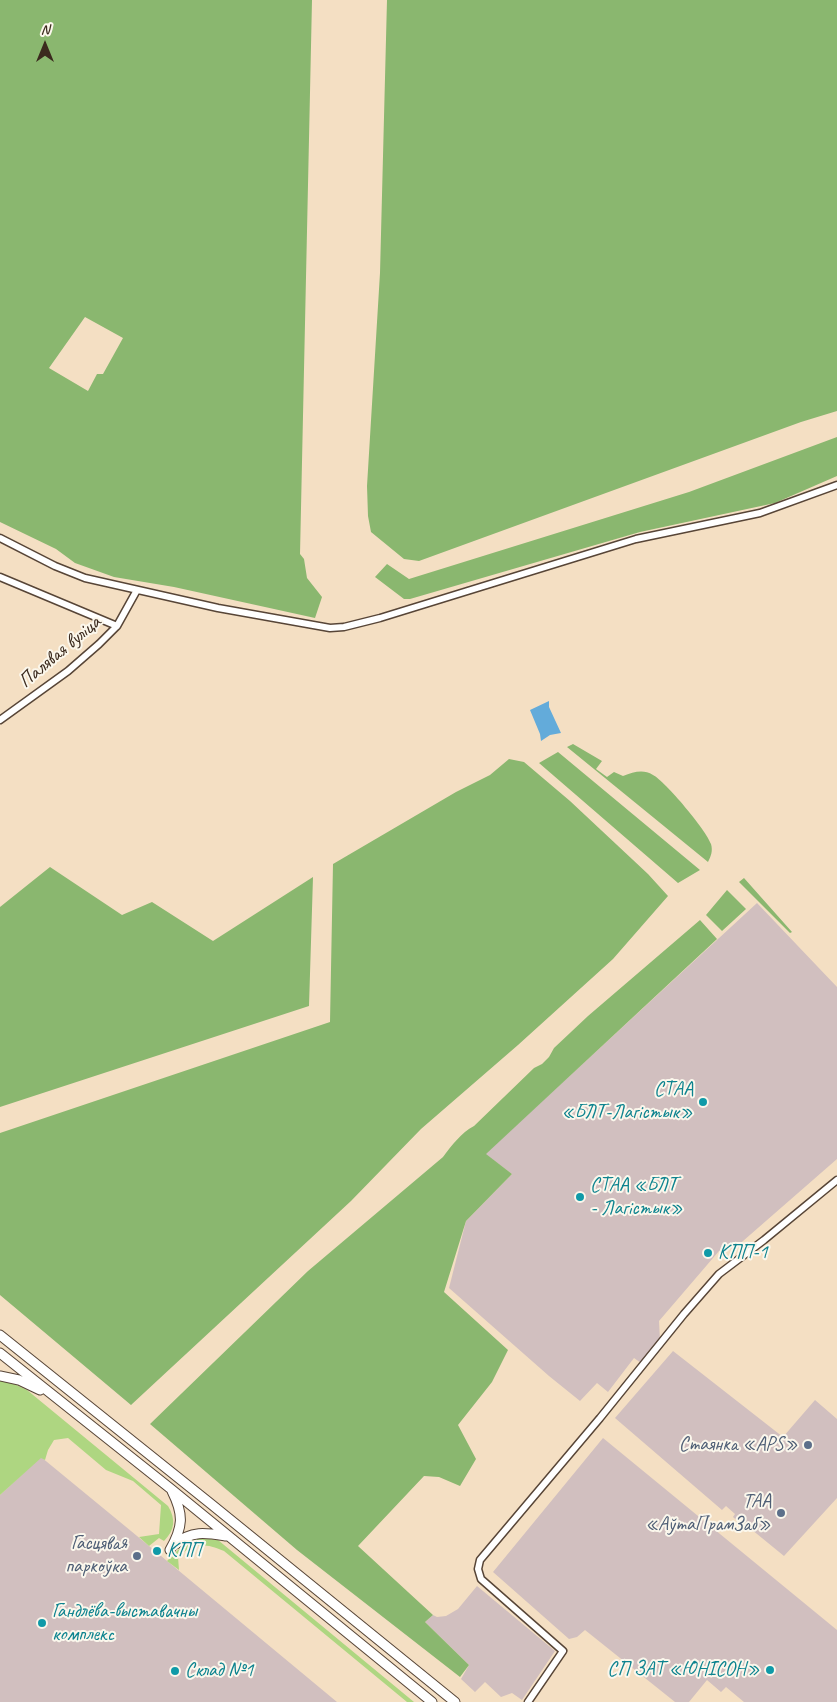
<!DOCTYPE html>
<html>
<head>
<meta charset="utf-8">
<style>
  body { margin:0 }
  #map { position:relative; width:837px; height:1702px; overflow:hidden; background:#f4dfc3; font-family:Caveat,sans-serif }
  canvas { display:block }
  .north { position:absolute; left:20px; top:20px; width:50px; height:50px; -webkit-text-stroke:4px #fbf7ec; paint-order:stroke; rotate:0deg; font-size:14px; font-weight:700; line-height:20px; text-align:center; color:#3b2a1e }
  .north::after { content:''; display:block; margin:auto; width:18px; height:22px; background:#3b2a1e; clip-path:polygon(50% 0,100% 100%,50% 72%,0 100%) }
</style>
</head>
<body>
<div id="map">
<canvas width="837" height="1702"></canvas>
<div class="north">N</div>
</div>
<script>
const context = document.querySelector('canvas').getContext('2d');
context.lineJoin = 'round';
function fillPath(path, color) {
  context.fillStyle = color;
  context.fill(path, 'evenodd');
}
function stroke(path, color, width, dash) {
  context.strokeStyle = color;
  context.lineWidth = width;
  context.lineCap = dash ? 'butt' : 'round';
  context.setLineDash(dash || []);
  context.stroke(path);
}
function drawText(font, color, halo, rows, align = 'center') {
  context.font = font + ' Caveat,sans-serif';
  context.lineWidth = 4;
  context.setLineDash([]);
  context.textBaseline = 'middle';
  context.strokeStyle = halo;
  context.fillStyle = color;
  for (const [text, x, y, turn = 0] of rows) {
    context.save();
    context.translate(x, y);
    context.rotate((+turn || 0) * Math.PI / 180);
    context.textAlign = isNaN(turn) ? turn : align;
    if (halo) context.strokeText(text, 0, 0);
    context.fillText(text, 0, 0);
    context.restore();
  }
}
fillPath(new Path2D(`
  M757,903L837,987V1159L735,1248L719,1251L659,1321L660,1340L641,1363L634,1358L608,1392L597,1383L580,1401L549,1376L449,1288L466,1221L512,1174L485,1154Z
  M673,1351L783,1437L815,1400L837,1419V1498L784,1556L746,1525L744,1527L733,1517L735,1514L726,1506L722,1510L615,1418Z
  M603,1438L837,1630V1702H744L726,1687L721,1692L707,1680L689,1702H675L585,1630L577,1637L569,1639L493,1572Z
  M41,1457L131,1531L337,1702H0V1495Z
  M477,1586L555,1651L522,1700L512,1693L501,1697L485,1682L475,1692L461,1679L469,1665L425,1622L433,1615L437,1617L446,1616L458,1609Z`), '#d1bfbf');
fillPath(new Path2D(`
  M0,1380L10,1382L27,1390L168,1506C176,1519 175,1530 164,1541L159,1538L149,1546L139,1537L159,1534L161,1505L133,1481L106,1470L68,1438L54,1440L48,1450L45,1460L41,1458L0,1495Z
  M201,1538L218,1540L414,1702H407L224,1551C204,1543 194,1542 178,1557L179,1570L167,1561L187,1541Z`), '#aed681');
fillPath(new Path2D(`
  M0,0H312L300,554L304,559L307,578L322,597L315,618L174,587L114,577L75,563L56,549L0,522ZM85,317L123,338L103,374H97L88,391L49,368Z
  M387,0H837V411L801,422L419,561L404,559L371,532L368,516L367,486L380,273Z
  M837,437V476L775,503L640,532L410,599H404L375,577L387,564L409,579L689,492Z
  M573,744L602,761L596,769L607,777L614,772L623,776C634,772 643,769 653,775C665,781 707,831 711,844C713,851 711,856 708,862L567,747Z
  M558,752L700,870L678,883L539,763Z
  M509,759L524,762L570,801L648,874L668,896L613,959L518,1045L421,1129L351,1201L131,1405L0,1295V1133L330,1022L333,864L456,792L490,775Z
  M50,867L122,915L152,902L213,941L313,877L309,1006L0,1107V907Z
  M744,878L792,932L790,933L739,882Z
  M727,890L746,909L722,931L706,915Z
  M700,920L717,939L486,1154L512,1174L466,1221L444,1292L508,1350L492,1382L458,1425L476,1459L460,1486L439,1477L424,1476L358,1546L433,1615L425,1622L469,1665L460,1677L297,1550L150,1424L308,1271L443,1157C452,1145 461,1133 474,1126L534,1068L542,1064L549,1057L554,1048L588,1016Z`), '#8ab76f');
fillPath(new Path2D(`
  M549,701V707L561,733L550,735L541,741L540,734L530,710Z`), '#63abda');
const minor = new Path2D(`
  M0,538L55,566L85,578L218,608L330,628L344,627L380,618L636,539L760,513L837,485
  M0,577L117,626
  M0,720L68,671L99,644L117,626L137,590
  M528,1702L563,1651L481,1579L478,1569L480,1560L600,1418L684,1314L719,1274L764,1240L837,1180`);
const highway = new Path2D(`
  M0,1335L211,1504L455,1702
  M0,1353L171,1489L432,1702
  M0,1376L19,1380L40,1390
  M176,1544C191,1530 207,1533 226,1536
  M170,1550C183,1527 184,1515 172,1491`);
stroke(minor, '#574537', 9);
stroke(highway, '#574537', 11);
stroke(minor, '#fff', 6);
stroke(highway, '#fff', 9);
for (const [x, y, r, color] of [
  [703,1102,5,"#0f9aa8"],
  [580,1197,5,"#0f9aa8"],
  [708,1253,5,"#0f9aa8"],
  [808,1445,5,"#5c6f8a"],
  [781,1513,5,"#5c6f8a"],
  [157,1551,5,"#0f9aa8"],
  [137,1556,5,"#5c6f8a"],
  [42,1623,5,"#0f9aa8"],
  [770,1670,5,"#0f9aa8"],
  [175,1671,5,"#0f9aa8"]
]) {
  const dot = new Path2D();
  dot.arc(x, y, r, 0, 2 * Math.PI);
  context.fillStyle = color;
  context.fill(dot);
  stroke(dot, '#fbf7ec', 2);
}
drawText('20px', '#3b2a1e', '#fbf7ec', [
  ["Палявая вуліца",60,652,-40]
]);
drawText('20px', '#0d838f', '#fbf7ec', [
  ["СТАА",693,1090,"right"],
  ["«БЛТ-Лагістык»",693,1113,"right"],
  ["СТАА «БЛТ",590,1186],
  ["- Лагістык»",590,1209],
  ["КПП-1",718,1253],
  ["КПП",167,1551],
  ["Гандлёва-выставачны",52,1612],
  ["комплекс",52,1635],
  ["СП ЗАТ «ЮНІСОН»",760,1670,"right"],
  ["Склад №1",185,1671]
], 'left');
drawText('20px', '#4e5e75', '#fbf7ec', [
  ["Стаянка «APS»",798,1445],
  ["ТАА",771,1502],
  ["«АўтаПрамЗаб»",771,1525],
  ["Гасцявая",127,1544],
  ["паркоўка",127,1567]
], 'right');
</script>
</body>
</html>
